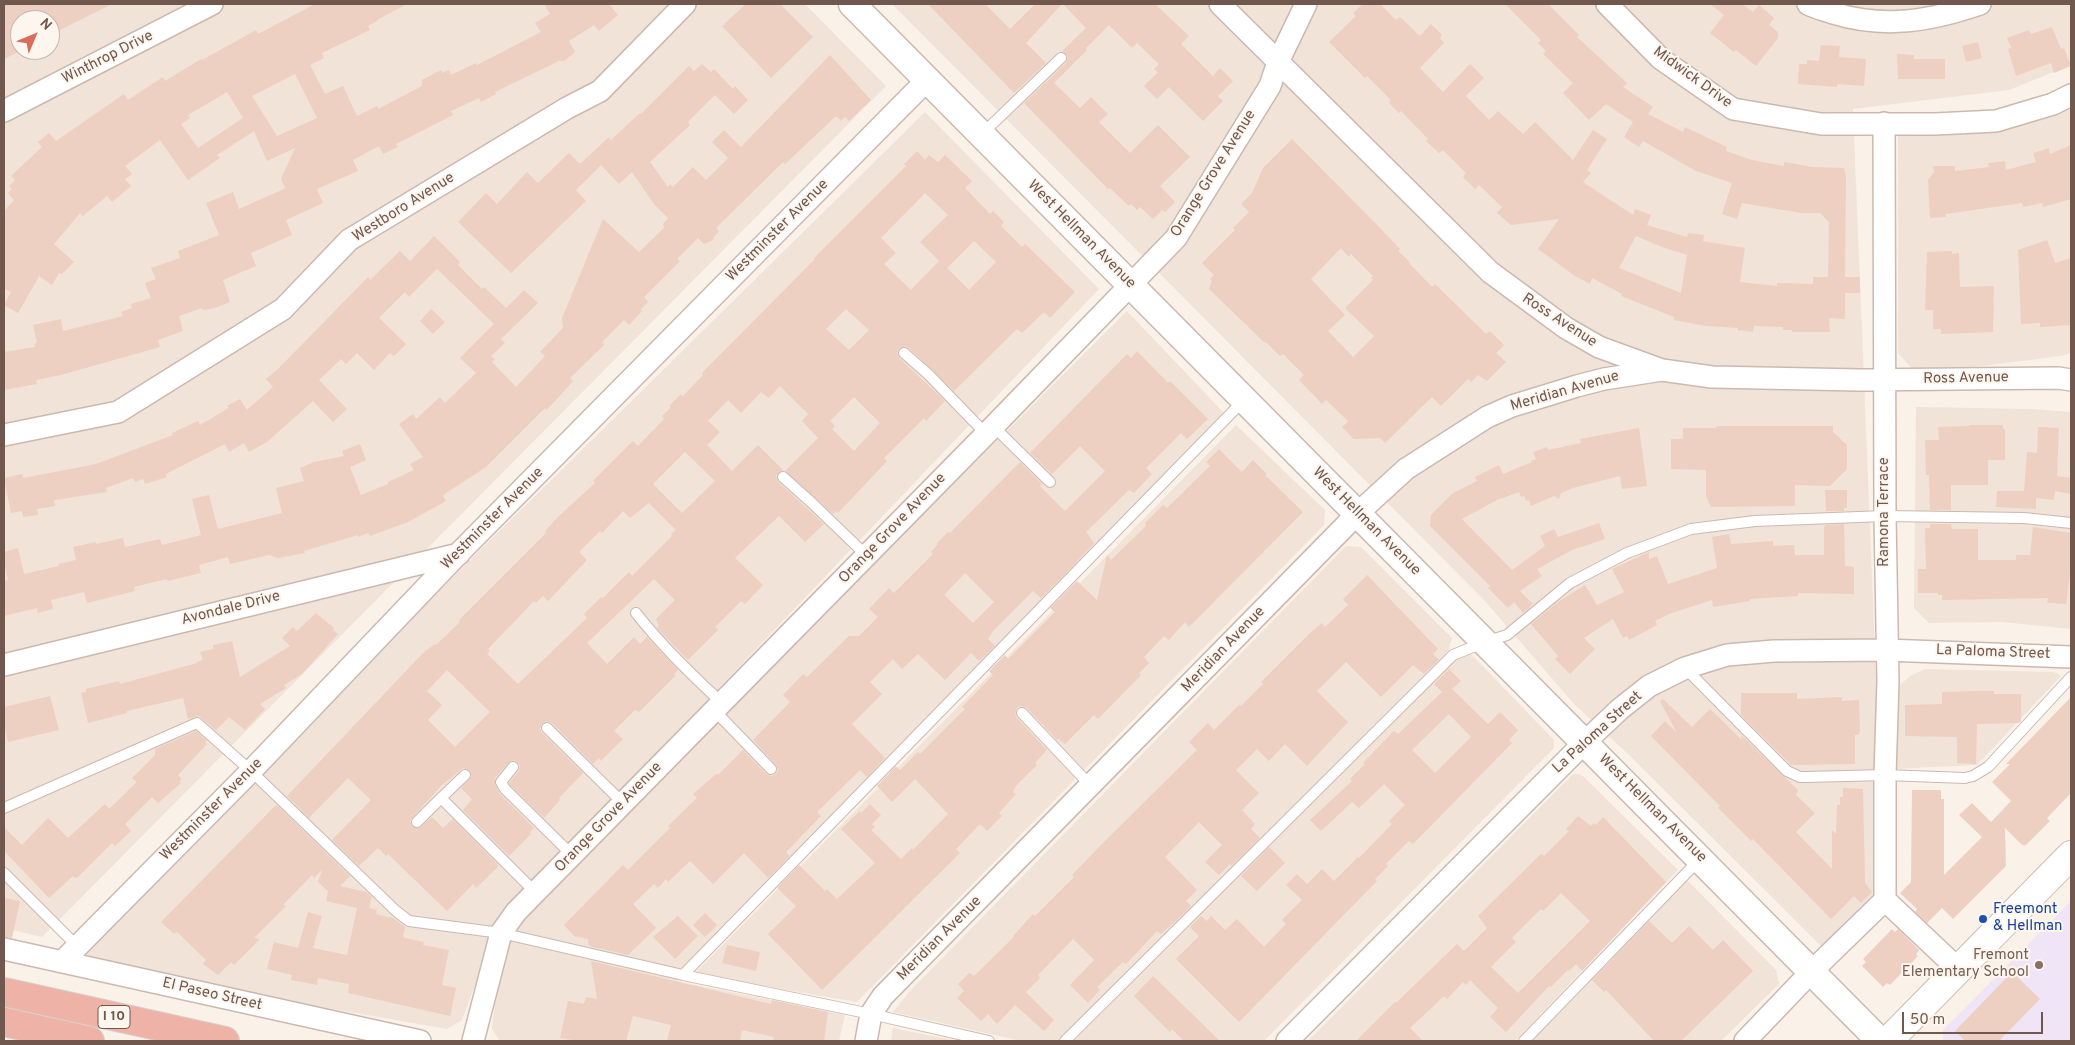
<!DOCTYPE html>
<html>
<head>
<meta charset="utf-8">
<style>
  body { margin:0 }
  #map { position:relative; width:2075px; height:1045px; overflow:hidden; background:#faf2e8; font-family:Overpass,sans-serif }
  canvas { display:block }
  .frame { position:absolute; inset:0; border:5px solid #71584f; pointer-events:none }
  .north { position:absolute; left:10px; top:10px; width:50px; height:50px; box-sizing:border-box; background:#fdf6ee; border:1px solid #c5b7ae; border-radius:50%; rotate:45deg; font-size:14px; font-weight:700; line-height:20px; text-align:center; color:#71584f }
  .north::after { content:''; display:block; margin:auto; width:18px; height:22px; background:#d76d5a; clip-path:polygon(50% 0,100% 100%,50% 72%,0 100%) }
  .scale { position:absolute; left:1902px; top:1012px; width:141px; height:22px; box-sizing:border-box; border:2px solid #71584f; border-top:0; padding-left:6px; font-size:15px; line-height:18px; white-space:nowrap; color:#71584f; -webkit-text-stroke:4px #fdf6ee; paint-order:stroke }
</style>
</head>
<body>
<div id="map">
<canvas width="2075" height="1045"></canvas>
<div class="frame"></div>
<div class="north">N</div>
<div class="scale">50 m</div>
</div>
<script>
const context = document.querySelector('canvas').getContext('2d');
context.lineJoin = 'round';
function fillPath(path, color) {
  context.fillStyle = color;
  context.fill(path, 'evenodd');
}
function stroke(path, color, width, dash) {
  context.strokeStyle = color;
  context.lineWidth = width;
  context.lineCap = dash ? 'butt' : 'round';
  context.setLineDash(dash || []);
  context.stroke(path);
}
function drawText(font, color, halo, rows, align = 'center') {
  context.font = font + ' Overpass,sans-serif';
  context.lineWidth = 4;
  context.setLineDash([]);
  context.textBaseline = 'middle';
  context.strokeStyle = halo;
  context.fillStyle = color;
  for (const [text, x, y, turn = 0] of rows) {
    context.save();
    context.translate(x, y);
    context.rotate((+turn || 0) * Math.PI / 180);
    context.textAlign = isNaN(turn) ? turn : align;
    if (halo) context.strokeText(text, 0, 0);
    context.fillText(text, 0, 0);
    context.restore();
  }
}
fillPath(new Path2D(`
  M4,4H805L886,86L42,937L4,928ZM20,20H50V50H20Z
  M892,4H2071V65L2009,90L1853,109L1877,700V893L1824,949L1627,753L1574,704L1485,601Z
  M2071,109V353L2061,356L1966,368L1912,369L1898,353V135L1975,130L2059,115Z
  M925,112L1099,289L518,899L490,944L462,1020L447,1029L74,964L463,567Z
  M1127,311L1224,413L676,981L845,1015L839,1041H500L492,1029L502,946L521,916Z
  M1916,407L2032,409L2071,412V629L2002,622L1929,623L1914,608Z
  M1236,425L1325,510L1324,525L857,1002L694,974Z
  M1346,546L1361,547L1452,638L1448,651L1058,1041H1021L893,1012L910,991Z
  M1471,654L1554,740V748L1264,1041H1074L1454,661Z
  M1925,669L2054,672L2061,676L1977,765L1894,769L1897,688L1910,676Z
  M1573,774H1579L1584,777L1678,870L1515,1041H1308Z
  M1686,879L1776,970L1779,984L1721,1041H1531Z
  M893,1028L957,1041H891Z`), '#f1e3d7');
fillPath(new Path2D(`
  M2071,901V1041H1943V1030Z`), '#efe5f7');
fillPath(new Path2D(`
  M4,4H112L58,31L53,20H20V51L4,59Z
  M315,4H407L377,20V21L368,26L370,30L322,53L324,58L310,65L325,94L343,86L357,116L377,106L378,109L422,86V80L441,70L442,73L449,70L451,75L476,63L477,65L541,32L535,23L550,14L544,4H609L618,15L599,31L594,25L569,41L575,52L564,61H559L495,92L496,94L481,102L479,98L451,111L453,115L396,144L398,147L383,154L379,146L353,160L358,171L317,189L323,203L286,220L292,235L251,253L256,266L223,280L230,302L215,308L204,310L202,308L179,316L183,331L158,340L160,347L61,375L36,380L37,384L4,390V352L35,347L34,344L37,343L33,325L61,319L63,331L123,316L121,312L132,308L131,304L151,298L145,283L156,279L151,268L180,258L178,251L219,235L206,203L233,192L239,209L284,189L285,187L281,179L295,148L267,161L254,131L217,155L220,158L188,180L160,140L125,166L132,174L125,179L131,186L112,202L107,196L83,216L80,213L54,244L74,262L62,274L59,273L52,285L39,276L18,313L4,305L11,292L4,288V211L14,200L8,193L12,189L9,186L15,180L11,176L42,147L38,142L49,133L56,141L124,94L128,100L163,77L165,81L201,59L202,60L256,30L258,34ZM295,74L317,118L277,136L252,96ZM227,92L243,118L198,148L181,124L190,118L188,115Z
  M746,4H780L813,37L771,78L722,26Z
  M928,4H985L1010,29L1035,4H1062L1026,43L1046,63L1014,93Z
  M1063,4H1155L1189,36L1181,44L1213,76L1220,68L1233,81L1218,96L1223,101L1203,121L1169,87L1157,99L1144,86L1158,72L1154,69L1159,64L1137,43L1132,48L1109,25L1086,48L1087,50L1054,83L1080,108L1091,97L1108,114L1099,122L1130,153L1158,125L1190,157L1160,186L1175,202L1165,212L1162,210L1153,219L1140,207L1137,210L1131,204L1129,206L1110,188L1108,189L1024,103L1066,63L1068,56L1062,51L1086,28Z
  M1363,4H1380L1396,20L1400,17L1420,36L1431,24L1442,35L1440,38L1444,43L1420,68L1443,92L1470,64L1484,78L1466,96L1489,120L1498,111L1523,134L1535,122L1573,160L1593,130L1607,139L1587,170L1591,173L1583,182L1633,215L1635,209L1651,215L1647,225L1687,237L1688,233L1704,235L1703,241L1745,248L1740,282L1777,286V283L1813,284V277H1828L1829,222L1820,213H1801L1742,203L1737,219L1722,214L1732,183L1696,171L1643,141L1639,147L1624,137L1633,122L1606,104L1589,120L1563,93L1573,83L1543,54L1546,51L1538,43L1541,40L1505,4H1548L1579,35L1577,37L1627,83L1623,87L1653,107L1648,114L1683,132L1685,127L1727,147L1726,151L1752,160L1784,166V162L1813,167L1844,168L1846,176L1845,277H1860V293H1845V319L1829,318L1830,332H1792V330H1783V327L1754,326L1753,332L1738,330V328L1706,326L1674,320V317L1621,296L1622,294L1592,278L1590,284L1575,276L1538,249L1559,219L1511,225L1497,213L1502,207L1479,185L1475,189L1463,177L1466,173L1443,150L1439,153L1426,141L1428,139L1401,111L1399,113L1389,103L1391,100L1367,76L1365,78L1329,42L1356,16L1353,13ZM1636,236L1662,247L1687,255L1681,293L1619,268Z
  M1710,4H1742L1753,12L1759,5L1774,18L1769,25L1778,32V38L1756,66L1736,50L1734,52L1710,33L1724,15Z
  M2052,27L2061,49L2064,48L2071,66L2054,73L2051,63L2016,76L2008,49L2011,48L2007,38L2029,30L2031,34Z
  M1978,42L1982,58L1966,62L1962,46Z
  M1821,45L1840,46L1839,57L1866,59L1864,86L1837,84V87L1798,84L1799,64H1807V60L1819,61Z
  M1897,54L1914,55V59H1945V79H1898Z
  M830,55L871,100L849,121L845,117L841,121L836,116L785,164L783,162L716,228L719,231L714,237L713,240L704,244L698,238L677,259L680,261L644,297L648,302L641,309L642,311L629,325L624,320L602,342L604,345L570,378L573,381L557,399L546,410L545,408L486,467L443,495L446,501L408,522L370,536L368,533L358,537V535L304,551L305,553L278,558L269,555L230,564L228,557L199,565L201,573L168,581L167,579L134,587L135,591L87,603L84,592L51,600L53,609L38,613L37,608L4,616V581L8,580L4,561V552L18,548L24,574L59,566L58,564L76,560L73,547L96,542V544L123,538L125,547L160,539L162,545L201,535L192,499L209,495L218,529L282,513L276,488L304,481L300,468L314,462L344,456L342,451L360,444L366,460L350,467L361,495L388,484V482L414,470L410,464L423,457L399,424L413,414L416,419L440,397L445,403L476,373L460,358L494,324L437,269L409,297L405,292L379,318L406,344L394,356L390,353L374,370L357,353L346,364L341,359L319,380L347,409L333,422L313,401L267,442L249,452L244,443L229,452L225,444L166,474L167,477L145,484L143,479L135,482L133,478L106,488L107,492L54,500L55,506L37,509L38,515L23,517L22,511L11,513L4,478L22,474L23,478L96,464L173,435L172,433L198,421L200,425L229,408L227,406L240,399L247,410L273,387L266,379L279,368L368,277L370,280L400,251L410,261L434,236L460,262L458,265L482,289L484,287L506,308L524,290L538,303L501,339L505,343L491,356L495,359L492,362L516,387L545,356L540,352L563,328L562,318L603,219L639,252L664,228L663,224L668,218L654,204L632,172L619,184L601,165L576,190L586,201L511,273L458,222L486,193L497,204L527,172L538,183L569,153L580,164L609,137L611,140L640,113L641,114L689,66L694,71L702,64L711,72L714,69L733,89L735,86L748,100L734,114L715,95L688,122L690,125L650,162L668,187L670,184L673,187L693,167L706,180L728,158L712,142L724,130L741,147Z
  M1292,139L1381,229L1400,249L1398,251L1410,262L1409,263L1432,287L1435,284L1486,334L1490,331L1504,345L1496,353L1506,362L1487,381L1478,375L1471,382L1468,379L1441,406L1432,397L1385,443L1380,438L1354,439L1342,427L1348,421L1326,400L1322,404L1299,380L1304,375L1283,354L1280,356L1266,342L1265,343L1209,289L1212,281L1210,279L1214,275L1202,263L1235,230L1233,228L1249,212L1241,204L1252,193L1263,168ZM1341,248L1349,257L1351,254L1373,276L1371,278L1373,280L1345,308L1374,336L1353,357L1328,331L1345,315L1311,279Z
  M2071,145V199L2043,207L2042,203L2023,207L2022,203L1946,214V217L1930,218L1928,180L1934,172L1933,166H1955V171L1989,167L1988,163L2005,161L2006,170L2036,162L2033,153L2049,148L2050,154Z
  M917,151L925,160L929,155L938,162L945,155L972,181L965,188L990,214L993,211L1004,222L1001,226L1022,247L1025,244L1075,292L1050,318L1044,312L1022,333L1017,329L954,391L909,348L905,346L899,348L897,352L899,358L945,401L926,421L924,418L884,458L887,461L838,513L836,511L833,514L785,471L818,438L802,421L808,414L780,386L769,398L761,392L741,413L728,400L708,421L720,432L707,445L732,471L758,445L783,470L776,475L778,482L824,524L805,542L779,516L735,558L763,585L745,604L741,601L715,627L718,630L688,660L657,628L659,626L656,619L675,600L654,579L587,643L607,664L634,637L640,644L647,637L678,670L674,674L675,676L639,712L635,710L614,731L623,739L601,761L599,758L593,764L552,723L546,721L542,724L540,729L542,733L583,773L559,798L560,800L544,818L510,785L509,783L519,771L520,765L514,760L508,763L495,778V785L500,794L534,828L530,832L531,834L509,856L463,810L472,799L461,788L471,777L470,771L463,768L442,785L412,818L410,821L412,826L419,828L432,817L443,828L453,819L499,866L476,888L473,884L447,911L388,854L386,856L378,848L359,866L332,840L371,800L348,778L309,818L287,796L424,652L435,644L436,645L460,622L459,620L546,533L545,531L559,516L595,483L593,481L633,441L638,446L664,419L662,416L671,407L669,406L681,394L683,396L703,375L702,373L815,259L814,258L906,166L904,164ZM925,193L948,215L920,242L939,261L911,290L884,264L896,253L881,238ZM974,241L996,262L969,290L947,268ZM846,309L869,330L849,350L826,329ZM854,397L880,423L854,451L832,429L835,426L830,421ZM685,452L715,481L682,513L653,484ZM649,503L676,530L671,534L672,536L632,576L629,572L603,598L601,597L584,614L587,618L518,684L487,654L490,651L488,649L534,601L536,603L543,596L548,601L587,560L579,552L600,531L602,533L623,511L630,518ZM447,670L490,712L455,747L428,720L442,705L427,691Z
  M2047,240L2055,263L2071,258V325L2040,327V323L2021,324L2018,250Z
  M1952,251V254L1959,253L1960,287L1994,286L1993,332L1941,334V329H1933V310H1925L1927,252Z
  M431,309L445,322L433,334L420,321Z
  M1137,351L1168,383L1170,381L1208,419L1187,439L1181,433L1146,468L1152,474L1134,493L1129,490L1086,532L1094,543L1068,571L1041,598L1033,591L993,631L988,639L995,646L979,661L971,653L945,680L918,654L902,669L893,659L870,682L882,694L852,724L885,758L867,777L860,770L817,812L821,816L786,852L790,856L768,878L744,853L713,884L690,861L668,882L666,879L658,888L654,884L633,904L656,928L628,955L589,946L588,939L574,936L564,925L623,865L628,870L670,828L668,826L697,798L693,794L716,774H719L743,750L766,774L772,776L776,774L778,770L776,765L753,740L790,702L783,695L803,674L807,677L849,636H859L878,617L869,609L889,588L894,593L933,554L931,552L938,544L937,543L948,532L950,533L1020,462L1042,484L1040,486L1065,511L1105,471L1080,446L1052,474L1030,453L1127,354L1131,358ZM965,573L994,602L973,623L944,595Z
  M1969,425H2003V429H2005V460H1988V485H1951V510H1930L1929,475H1926L1925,440H1939L1938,427L1969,426Z
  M1717,426H1833V432L1847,445V469L1830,486L1795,485V506L1711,507L1706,496V470L1671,469V439H1683V428H1716Z
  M2038,427L2059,428L2057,476L2071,478V494L2055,491L2054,500L2036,498V509L1996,507L1997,491H2024L2027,452L2037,453Z
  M1639,428L1647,486L1622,489L1620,476L1573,488L1561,493L1559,499L1554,496L1531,506L1529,500L1526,501L1524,496L1521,497L1519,492L1497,500L1462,519L1512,570L1545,546L1540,536L1554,529L1558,537L1599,523L1605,539L1572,550L1537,569L1542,576L1520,591L1533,604L1523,613L1514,602L1508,608L1488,588L1490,586L1430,526L1431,515L1453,493L1477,481L1475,477L1499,465L1503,474L1532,462L1531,461L1536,459L1533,452L1547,447L1548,450L1581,443L1580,439Z
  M1219,449L1242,472L1253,460L1267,474L1265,475L1303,512L1189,627L1185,622L1169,640L1164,636L1144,657L1149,663L1139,673L1141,675L1098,719L1094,715L1065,744L1059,739L1057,740L1027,708L1021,706L1017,708L1015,714L1017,718L1047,750L1035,763L1037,765L1016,786L1013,792L1016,794L999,813L1002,816L987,831L980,824L956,849L960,853L822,990L768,934L796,906L777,888L799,865L825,891L827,889L837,899L875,863L841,829L860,811L861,813L870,804L881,815L872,824L875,827L871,830L901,859L912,848L913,850L948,814L915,779L892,802L877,786L896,766L900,770L918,752L920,754L965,709L962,707L993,675L989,671L1005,655L1008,659L1055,612L1050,608L1077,581L1097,600L1107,555L1111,560L1146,526L1145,523L1163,505L1167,508L1210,466L1206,462Z
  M1825,490H1847V508H1844V511H1826Z
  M1844,524L1845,566L1854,567V594L1798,593V596L1750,599V601L1713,607L1712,600L1669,614L1655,621L1657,625L1629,640L1627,636L1623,638L1613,619L1584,638L1595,649L1570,674L1555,659L1558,656L1531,624L1558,602L1585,585L1597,605L1624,592L1612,569L1649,552V559L1657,556L1668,584L1717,568L1712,537L1729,534L1731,544L1773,541V546L1794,545L1795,555H1824V527L1826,525Z
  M1930,524H1951L1952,529H1978V560H2016V555H2030L2033,527L2071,533V567L2066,604L2047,603L2048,598L1942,600V595H1938V593H1918V569H1926L1925,528H1930Z
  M1367,575L1438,649L1433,654L1439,660L1424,674L1413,665L1381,697L1346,662L1317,691L1348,722L1307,766L1285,744L1269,761L1257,749L1236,770L1259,793L1242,810L1255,824L1251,829L1260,838L1231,866L1230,864L1219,875L1205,862L1222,845L1199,822L1165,857L1197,890L1186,901L1191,906L1180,917L1161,934L1157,931L1126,964L1123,962L1097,987L1100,990L1088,1003L1070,985L1094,960L1073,939L1038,975L1040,978L1026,992L1054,1020L1044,1031L1015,1005L997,1024L988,1014L981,1021L957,998L964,991L958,984L969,973L974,976L1014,937L1013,936L1033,914L1035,916L1074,877L1072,875L1075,872L1102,844L1197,750L1189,742L1208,723L1214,730L1239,705L1241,706L1263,684L1261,682L1309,634L1322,623L1325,627L1348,605L1343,599Z
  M316,613L334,628L333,630L338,634L302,674L284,685L286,688L260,704L265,709L245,730L229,717L216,730L199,716L188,719L183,698L127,711V713L88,723L81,693L86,692V689L119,681L120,684L197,663L196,662L203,660L200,652L213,649V645L232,641L240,677L290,646L282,638L293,627L297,631Z
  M1449,669L1461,681L1452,689L1488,724L1500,712L1518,730L1509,740L1512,743L1413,844L1409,841L1386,864L1388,866L1375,879L1377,881L1239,1022L1176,959L1199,936L1190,927L1201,916L1207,921L1211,916L1225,930L1237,919L1264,947L1286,924L1282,920L1302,900L1286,885L1297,874L1307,884L1322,869L1334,881L1358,857L1359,858L1392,824L1389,821L1405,805L1384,784L1359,808L1352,802L1321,831L1310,820L1352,781L1350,779L1365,764L1363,763L1394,731L1398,734L1442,692L1434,684ZM1449,714L1471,737L1435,773L1412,750Z
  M1978,691H1994V694H2021V721L2019,723L1977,724L1976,764L1957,763V737L1905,736V705L1942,704V692Z
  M1741,693H1797V699L1842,697V701L1859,700L1860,731L1858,735H1855V764L1791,765L1741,715Z
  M50,696L59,730L8,742L4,724V707Z
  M2071,697V793L2047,818L2050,821L2025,846L2024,844L2023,846L2005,828L2006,865L2005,867L1953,919L1942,908L1927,923L1915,912L1917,909L1900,893L1911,882L1912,790H1941V799H1944V875L1982,837L1959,815L1972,803L1991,822L2011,801L1992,782L2010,764H2006Z
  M1663,699L1692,727L1710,709L1742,740L1741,735L1798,790L1796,795L1815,813L1796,832L1832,869V830L1836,834L1837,805H1840V797H1843V788L1863,789L1865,883L1872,892L1861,903L1854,896L1831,919L1753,839L1751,841L1718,808L1720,806L1651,736L1665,721L1677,733L1660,701Z
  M196,731L206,740L205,742L207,744L178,775L182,779L179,782L181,783L158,803L152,797L125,824L131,831L115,846L112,843L79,876L75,878L73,876L49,898L4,851V827L22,845L48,818L68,838L105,804L109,809L137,782L132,778L155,755V749Z
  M275,806H278L350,876L340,886L366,892L372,897L369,908L377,910L376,914L393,918L405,927L403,936L405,938L424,942L423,945L449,950L442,985L456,988L450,1016L348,993L349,984L318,978L317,985L291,980L292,975L267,969L274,942L298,948L308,912L322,916L313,948L347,955L357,908L326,901L328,891L318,882L322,870L314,878L312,875L283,905L286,906L254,938L260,939L234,965L231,962L218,975L203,964L206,960L177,932L174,934L161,922Z
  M1578,816L1591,826L1594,823L1596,825L1603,817L1666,882L1582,971L1576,964L1569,971L1568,970L1551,987L1549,986L1506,1032L1490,1017L1498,1008L1470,980L1466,985L1463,982L1447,999L1444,996L1410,1028L1423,1041H1356L1395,1002L1396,1003L1457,944L1464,951L1487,928L1478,916L1541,854L1544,856L1569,831L1566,829ZM1561,893L1590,921L1518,993L1491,967L1516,942L1512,938L1541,909L1543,911Z
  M1269,847L1285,863L1257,891L1241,876Z
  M4,898L20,901L12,938L4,937Z
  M705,913L717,925L705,937L693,925Z
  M678,916L698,936L675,959L653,937Z
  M1649,921L1672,943L1689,926L1713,950L1723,940L1753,971L1681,1041H1654L1606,990L1604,992L1592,980Z
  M1892,929L1895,932L1898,929L1919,950L1916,954L1918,956L1890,985L1887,983L1883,987L1862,966L1866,962L1863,959Z
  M727,945L760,952L756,971L722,963Z
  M591,961L771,1004L772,1000L828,1012L824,1041H773L774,1037L742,1030L740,1041H667L671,1025L633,1016L626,1041H578L560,1038L568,1001L584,1004L586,997L597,999Z
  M2012,972L2040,999L1999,1041H1965L1955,1031Z
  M1153,976L1220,1041H1184L1172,1029L1170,1032L1134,996Z`), '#edd0c2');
const service = new Path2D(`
  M982,134L1061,58
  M904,353L928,374L986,434
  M993,426L1050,482
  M783,477L812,503L867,556
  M636,613C662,646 691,674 722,703
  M1685,668L1787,771L1800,777H1806L1885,775L1965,778L1973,776L1988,767L2071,677
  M714,710L771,769
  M1022,713L1091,786
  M547,728L623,803
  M513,767L501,782L505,789L572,855
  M465,775L441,798L535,892
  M4,808L197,723L251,771L396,911L409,921L501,933L683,975L871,1014L989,1041
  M417,822L441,798
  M4,873L77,946
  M683,975L1244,400
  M1065,1041L1453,655L1485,642L1507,635L1570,583L1627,553L1691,529L1755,521L1885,516L2024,518L2071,523
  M1524,1041L1700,859`);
const minor = new Path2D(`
  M1220,4L1490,272L1566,328L1599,347L1662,370L1712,377L1859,380L2058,378L2071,380
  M1607,4L1661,59L1733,109L1821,124H1935L1996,121L2053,104L2071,95
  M1808,4C1816,8 1824,10 1833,13C1885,29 1930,21 1980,4
  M4,111L212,4
  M1884,123L1885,516L1888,681L1885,775V900L1958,969
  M4,435L118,412L283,309L349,240L567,108L600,91L685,4
  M4,665L459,554
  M4,949L420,1041
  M62,962L251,771L459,553L927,80
  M473,1041L501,933L516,912L986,434L1176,238L1270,86L1278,62L1306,4
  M866,1041L871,1014L883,996L1358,513L1406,469L1487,417L1512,406L1577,386L1604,379L1662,370
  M1287,1041L1585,742L1620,709L1649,686L1685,668L1727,655L1774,651L1886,650L2071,657
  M1745,1041L1812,971L1885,900`);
const tertiary = new Path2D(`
  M852,4L1880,1041`);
const secondary = new Path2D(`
  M1888,1041L2071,855`);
const motorway = new Path2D(`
  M4,992L225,1041
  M4,1022L90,1041`);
stroke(service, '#cbb9af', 12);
stroke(minor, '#cbb9af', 24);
stroke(tertiary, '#cbb9af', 29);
stroke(secondary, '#cfbbb0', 30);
stroke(motorway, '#d7d0ce', 30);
stroke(service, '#fff', 10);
stroke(minor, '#fff', 21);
stroke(tertiary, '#fff', 26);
stroke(secondary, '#fff', 28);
stroke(motorway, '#eeb3a6', 28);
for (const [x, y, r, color] of [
  [1983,919,5,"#1a4fb4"],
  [2039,965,5,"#8d6e63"]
]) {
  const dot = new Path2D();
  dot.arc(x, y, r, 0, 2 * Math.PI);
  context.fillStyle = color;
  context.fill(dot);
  stroke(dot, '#fdf6ee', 2);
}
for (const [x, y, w] of [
  [114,1017,32]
]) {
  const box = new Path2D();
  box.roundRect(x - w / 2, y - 11.5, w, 23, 4);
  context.fillStyle = '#fdf6ee';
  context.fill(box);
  stroke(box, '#71584f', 1);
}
drawText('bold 14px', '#71584f', null, [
  ["I 10",114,1017]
]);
drawText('15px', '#71584f', '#fdf6ee', [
  ["Winthrop Drive",108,58,-27],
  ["Midwick Drive",1692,78,36],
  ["Orange Grove Avenue",1214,174,-58],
  ["Westboro Avenue",404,208,-32],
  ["Westminster Avenue",778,231,-45],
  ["West Hellman Avenue",1081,235,45],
  ["Ross Avenue",1559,321,33],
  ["Ross Avenue",1966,379,-1],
  ["Meridian Avenue",1565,392,-16],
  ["Ramona Terrace",1885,512,-90],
  ["Westminster Avenue",493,519,-45],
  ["West Hellman Avenue",1366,522,45],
  ["Orange Grove Avenue",893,529,-46],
  ["Avondale Drive",231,609,-14],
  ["Meridian Avenue",1224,650,-46],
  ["La Paloma Street",1993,653,2],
  ["La Paloma Street",1598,733,-42],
  ["West Hellman Avenue",1652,809,45],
  ["Westminster Avenue",212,810,-45],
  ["Orange Grove Avenue",609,818,-46],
  ["Meridian Avenue",940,939,-45],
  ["El Paseo Street",212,995,13]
]);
drawText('15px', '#164399', '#fdf6ee', [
  ["Freemont",1993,910],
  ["& Hellman",1993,927]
], 'left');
drawText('15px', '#785e54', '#fdf6ee', [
  ["Fremont",2029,956],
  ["Elementary School",2029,973]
], 'right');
</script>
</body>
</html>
